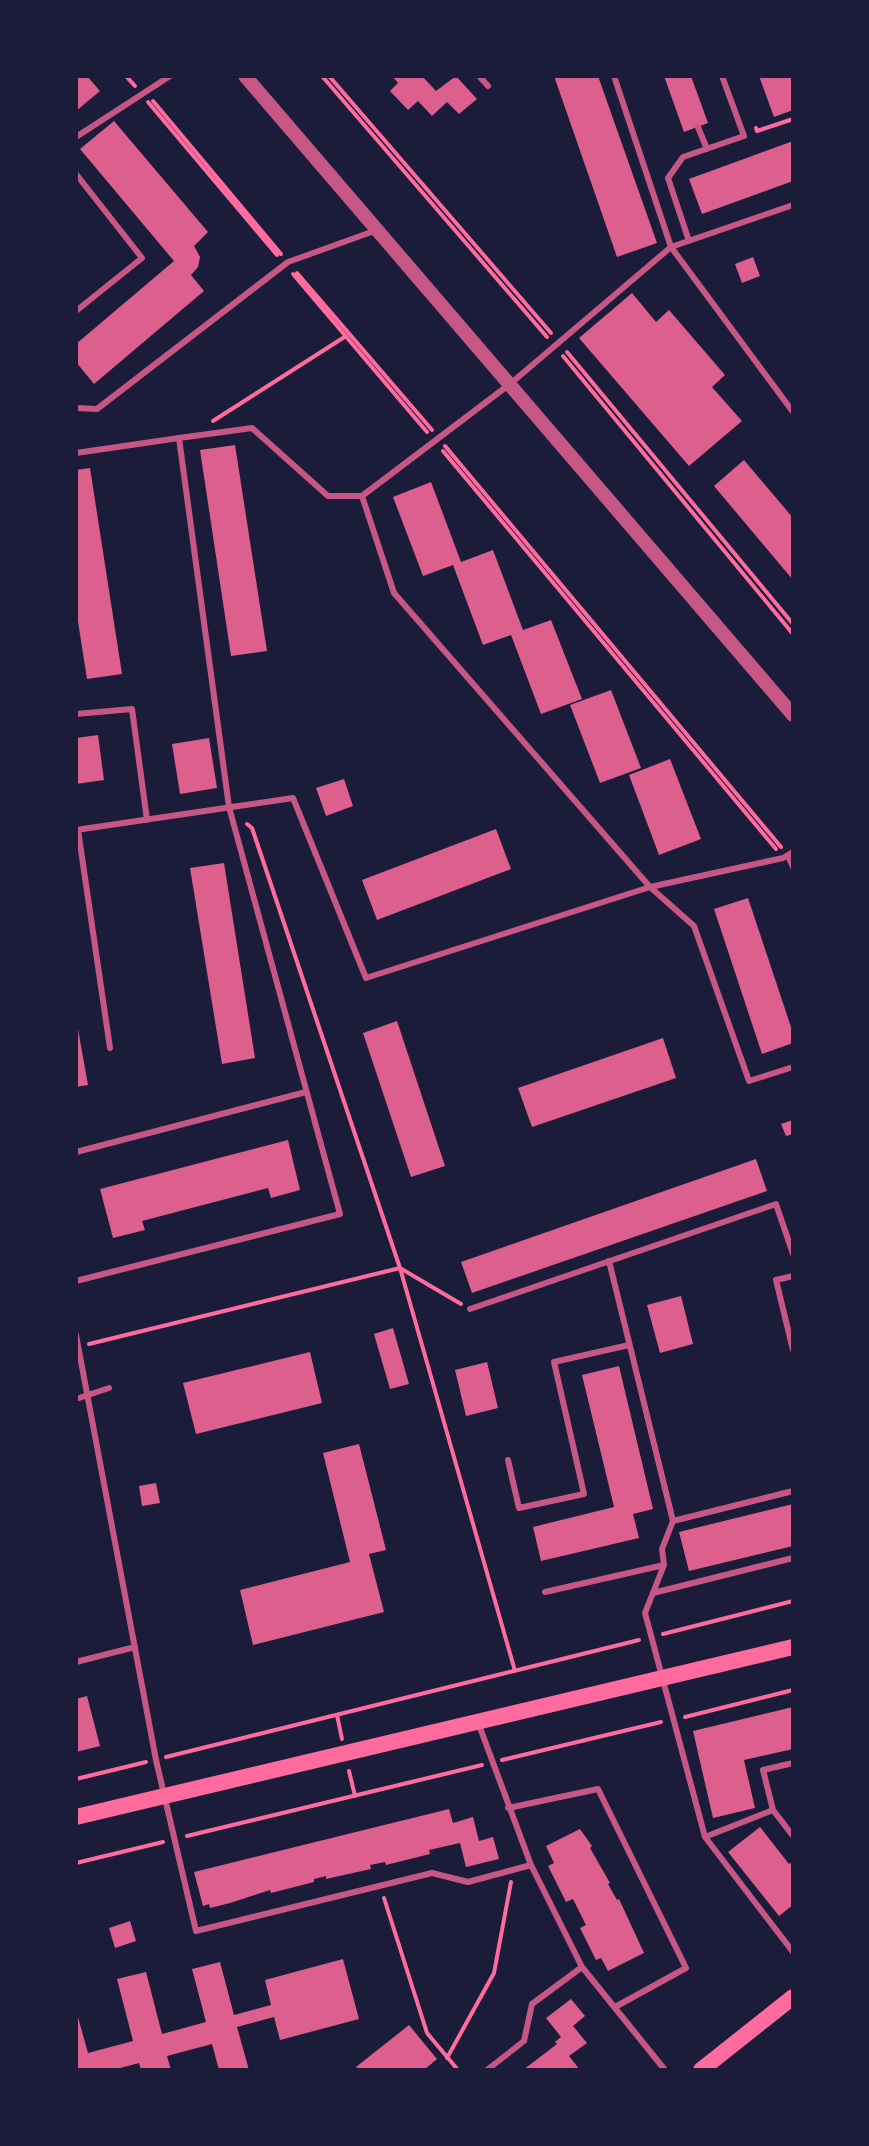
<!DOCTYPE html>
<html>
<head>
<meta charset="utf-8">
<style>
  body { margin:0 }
  #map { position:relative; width:869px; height:2146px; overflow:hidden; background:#1b1b3a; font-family:Mulish,sans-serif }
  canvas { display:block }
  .frame { position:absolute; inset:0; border:78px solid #1b1b3a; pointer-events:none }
</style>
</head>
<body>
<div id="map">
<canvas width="869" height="2146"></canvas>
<div class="frame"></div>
</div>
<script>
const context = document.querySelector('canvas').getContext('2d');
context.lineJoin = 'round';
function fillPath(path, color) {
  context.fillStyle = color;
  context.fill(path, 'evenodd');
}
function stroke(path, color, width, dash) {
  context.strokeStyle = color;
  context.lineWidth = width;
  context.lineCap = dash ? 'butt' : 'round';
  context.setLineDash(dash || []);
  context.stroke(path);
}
fillPath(new Path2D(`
  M76,76H87L100,91L76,111Z
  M392,76H422L436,91L456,76L477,99L459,114L447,102L432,116L418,101L408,110L390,91L398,83Z
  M554,76H598L657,243L617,257Z
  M664,76H691L708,123L684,132Z
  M759,76H793V110L774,117Z
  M114,121L208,232L194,246L200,257L198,267L191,275L204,291L94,384L76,362V344L174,261L80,149Z
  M793,141V181L702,214L689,179Z
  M753,257L760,276L742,283L735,264Z
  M632,293L656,322L669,310L725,375L712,387L742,421L689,466L579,338Z
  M235,445L267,651L231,656L200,450Z
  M744,460L793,518V580L714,486Z
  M90,468L122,674L87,679L76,609V470Z
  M431,482L461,562L493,550L523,630L551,620L582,699L541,714L511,635L483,645L453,565L423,576L393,497Z
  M611,690L641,768L600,783L570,705Z
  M98,735L104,780L76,784V738Z
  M209,738L217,788L180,794L172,744Z
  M670,759L701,839L659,855L629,775Z
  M344,779L353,806L326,816L316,788Z
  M496,829L511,869L377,920L362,880Z
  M224,863L255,1058L222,1064L190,868Z
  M748,898L793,1033V1043L762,1054L714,909Z
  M76,1018L88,1085L76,1087Z
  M397,1021L445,1166L411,1177L363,1033Z
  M663,1038L676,1078L532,1127L518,1088Z
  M793,1120V1134L786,1136L781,1124Z
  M288,1140L300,1190L271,1198L268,1188L142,1221L145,1230L113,1238L100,1189Z
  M756,1159L767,1191L472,1293L461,1262Z
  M681,1296L693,1344L660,1353L647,1305Z
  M393,1328L409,1384L390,1389L374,1334Z
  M310,1352L322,1403L196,1434L183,1383Z
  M487,1362L498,1408L466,1416L455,1370Z
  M619,1366L653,1509L633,1514L639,1538L541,1561L533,1527L614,1507L582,1375Z
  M359,1444L386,1550L369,1554L384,1612L253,1645L240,1590L350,1562L323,1453Z
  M156,1483L160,1503L142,1506L139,1486Z
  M793,1504V1546L689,1571L679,1532Z
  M87,1696L100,1746L76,1752V1699Z
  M793,1707V1749L744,1760L755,1808L713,1818L693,1731Z
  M449,1809L453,1823L473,1817L479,1841L493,1837L499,1859L466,1867L460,1843L429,1850L430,1854L386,1865L385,1862L370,1865L371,1869L326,1879V1876L314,1879V1882L271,1893L270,1890L230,1903L210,1908L209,1904L203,1906L194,1872Z
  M760,1827L789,1864L793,1861V1905L779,1916L728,1852Z
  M580,1829L592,1846L590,1848L610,1883L608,1884L617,1900L619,1899L644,1953L608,1971L601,1958L596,1960L580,1928L586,1925L573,1899L566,1902L548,1866L554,1863L546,1846Z
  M130,1921L136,1941L115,1948L109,1928Z
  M343,1959L359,2019L280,2040L274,2017L237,2027L249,2070H219L212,2044L167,2056L171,2070H141L139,2063L113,2070H76V2010L88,2053L133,2041L117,1979L146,1972L162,2034L206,2022L192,1969L220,1962L234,2015L271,2005L265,1980Z
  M571,1999L585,2016L573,2026L587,2043L569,2056L580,2070H523L557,2044L555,2042L561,2037L546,2018Z
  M409,2025L437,2059L424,2070H358L356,2067Z`), '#dd5f8e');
stroke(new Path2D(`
  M126,76L135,86
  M322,76L547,337
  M329,76L551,333
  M153,101L281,254
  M148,102L277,255
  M756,128L757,131L793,119
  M297,273L432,430
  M293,274L427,432
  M567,352L793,624
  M563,356L793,634
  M213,421L346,336
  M445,446L781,847
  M443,451L776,849
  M247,824L252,828L400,1268L515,1671
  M89,1344L400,1268L461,1304
  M663,1634L793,1601
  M337,1715L342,1739
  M685,1717L793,1690
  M166,1757L639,1640
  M502,1760L661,1722
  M349,1771L355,1796
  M76,1779L146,1762
  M187,1836L482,1765
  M76,1863L163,1842
  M384,1898L427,2033L458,2070
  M447,2058L494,1973L511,1882`), '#ff6b9d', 4);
stroke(new Path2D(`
  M479,76L488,86
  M614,76L671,247L793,412
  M698,127L707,149
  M76,137L170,76
  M76,174L142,258L76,311
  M793,205L671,247L510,384L362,496L394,593L650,887L694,926L749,1081L793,1067
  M689,241L668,178L683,157L744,136L722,76
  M76,408L97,409L288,262L377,230
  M76,453L179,438
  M76,714L132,709L147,820
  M76,830L293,798L366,978L650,887L783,858L793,852
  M78,830L110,1048
  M788,856L793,867
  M76,1152L306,1092
  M609,1261L673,1521L662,1549L664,1565L645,1613L705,1837L793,1952
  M793,1276L776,1280L793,1350
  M76,1281L340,1214L229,807L179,438L252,428L328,496H362
  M470,1309L776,1204L793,1254
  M76,1335L156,1760L196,1931L432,1873L468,1882L531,1865
  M76,1399L109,1388
  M508,1460L519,1508L584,1494L554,1362L629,1345
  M673,1521L793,1491
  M545,1592L664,1565
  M653,1593L793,1558
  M76,1662L135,1647
  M479,1725L531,1865L582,1967L665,2070
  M508,1808L598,1789L686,1968L615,2007
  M773,1810L793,1836
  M705,1837L773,1810L763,1770L793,1763
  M487,2070L524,2041L532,2004L582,1967`), '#c65784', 6);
stroke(new Path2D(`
  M245,76L793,715`), '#c65784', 14);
stroke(new Path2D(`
  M76,1817L793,1647
  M701,2070L793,1997`), '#ff6b9d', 16);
</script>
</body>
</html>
